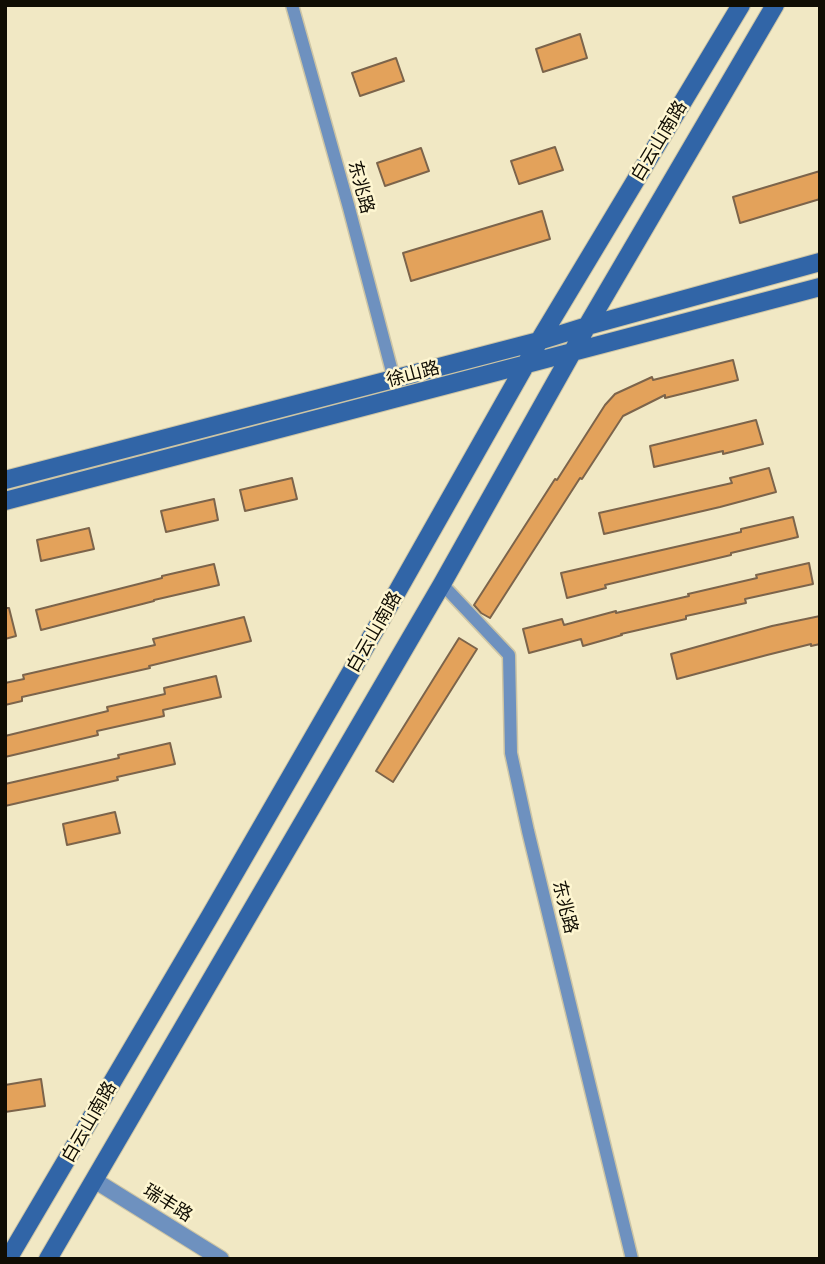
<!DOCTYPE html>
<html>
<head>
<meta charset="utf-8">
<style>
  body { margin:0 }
  #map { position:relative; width:825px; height:1264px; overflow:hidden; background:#f1e8c4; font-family:"Golos Text",sans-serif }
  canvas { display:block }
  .frame { position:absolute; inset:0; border:7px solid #100d03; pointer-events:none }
</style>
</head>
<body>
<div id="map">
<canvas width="825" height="1264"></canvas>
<div class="frame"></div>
</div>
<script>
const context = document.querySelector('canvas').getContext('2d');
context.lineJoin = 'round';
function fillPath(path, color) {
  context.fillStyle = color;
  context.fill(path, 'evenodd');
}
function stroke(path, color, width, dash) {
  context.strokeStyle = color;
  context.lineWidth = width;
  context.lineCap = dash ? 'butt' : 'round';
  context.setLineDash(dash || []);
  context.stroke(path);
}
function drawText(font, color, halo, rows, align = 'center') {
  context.font = font + ' "Golos Text","Noto Sans SC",sans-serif';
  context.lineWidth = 5;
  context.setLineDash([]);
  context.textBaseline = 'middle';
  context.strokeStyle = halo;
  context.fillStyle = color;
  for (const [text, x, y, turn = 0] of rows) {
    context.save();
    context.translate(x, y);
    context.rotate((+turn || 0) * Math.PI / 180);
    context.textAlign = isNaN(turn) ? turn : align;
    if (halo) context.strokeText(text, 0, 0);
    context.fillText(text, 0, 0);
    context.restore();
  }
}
const building = new Path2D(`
  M580,34L587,58L543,72L536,49Z
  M396,58L404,81L360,96L352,73Z
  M555,147L563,170L519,184L511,161Z
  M421,148L429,171L385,186L377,163Z
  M820,171V199L740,223L733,197Z
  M542,211L550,239L411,281L403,253Z
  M733,360L738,380L665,398V395L623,416L582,479L580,478L490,618L481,613L474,605L555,479L557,480L605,405L615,394L652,377L653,380Z
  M756,420L763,444L723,454V451L654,467L650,446Z
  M769,468L776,492L720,507L604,534L599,513L732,483L730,478Z
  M292,478L297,499L245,511L240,490Z
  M214,499L218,520L166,532L161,511Z
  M793,517L798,537L731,553V555L605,585L606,588L567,598L561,573L741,532V529Z
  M89,528L94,549L41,561L37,540Z
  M809,563L813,584L745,599L746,603L686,616V619L621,634L622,635L583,646L581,639L529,653L523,629L562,619L564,625L616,611V613L689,596L688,594L757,578L756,575Z
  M214,564L219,585L154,600V601L41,630L36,610L162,578V576Z
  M5,608H9L16,636L5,639Z
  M820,616V644L811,646V644L767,655L677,679L671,654L772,626Z
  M244,617L251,641L149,666L150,668L22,697V701L5,705V683L24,679L23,675L155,645L153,639Z
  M459,638L477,649L393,782L376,771Z
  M216,676L221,697L163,710L164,716L97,731L98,735L5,757V736L108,711L107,707L165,694L164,688Z
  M170,743L175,764L117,777L118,780L5,806V784L119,758L118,755Z
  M115,812L120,833L67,845L63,824Z
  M41,1079L45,1106L5,1112V1085Z`);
fillPath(building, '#e3a25b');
stroke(building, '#7c644b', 2);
const minor = new Path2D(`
  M292,5L349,208L394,379
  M442,584L509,655L511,753L528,831L632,1259`);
const tertiary = new Path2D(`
  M94,1180L221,1259`);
const secondary = new Path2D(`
  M5,480L539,341L587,326L820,262
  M5,501L820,287
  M8,1259L210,916L393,599L539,341L741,5
  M48,1259L442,584L587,326L775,5`);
stroke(minor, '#cdc5a5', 15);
stroke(tertiary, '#cdc5a5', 18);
stroke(secondary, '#cdc5a5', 20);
stroke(minor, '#6e91bf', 12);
stroke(tertiary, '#6e91bf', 16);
stroke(secondary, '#3165a7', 18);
drawText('18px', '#100d03', '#fef6d1', [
  ["白云山南路",659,141,-59],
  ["东兆路",361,187,75],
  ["徐山路",413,374,-15],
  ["白云山南路",374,632,-60],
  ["东兆路",565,907,76],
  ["白云山南路",89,1122,-60],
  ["瑞丰路",168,1203,32]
]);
</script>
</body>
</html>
